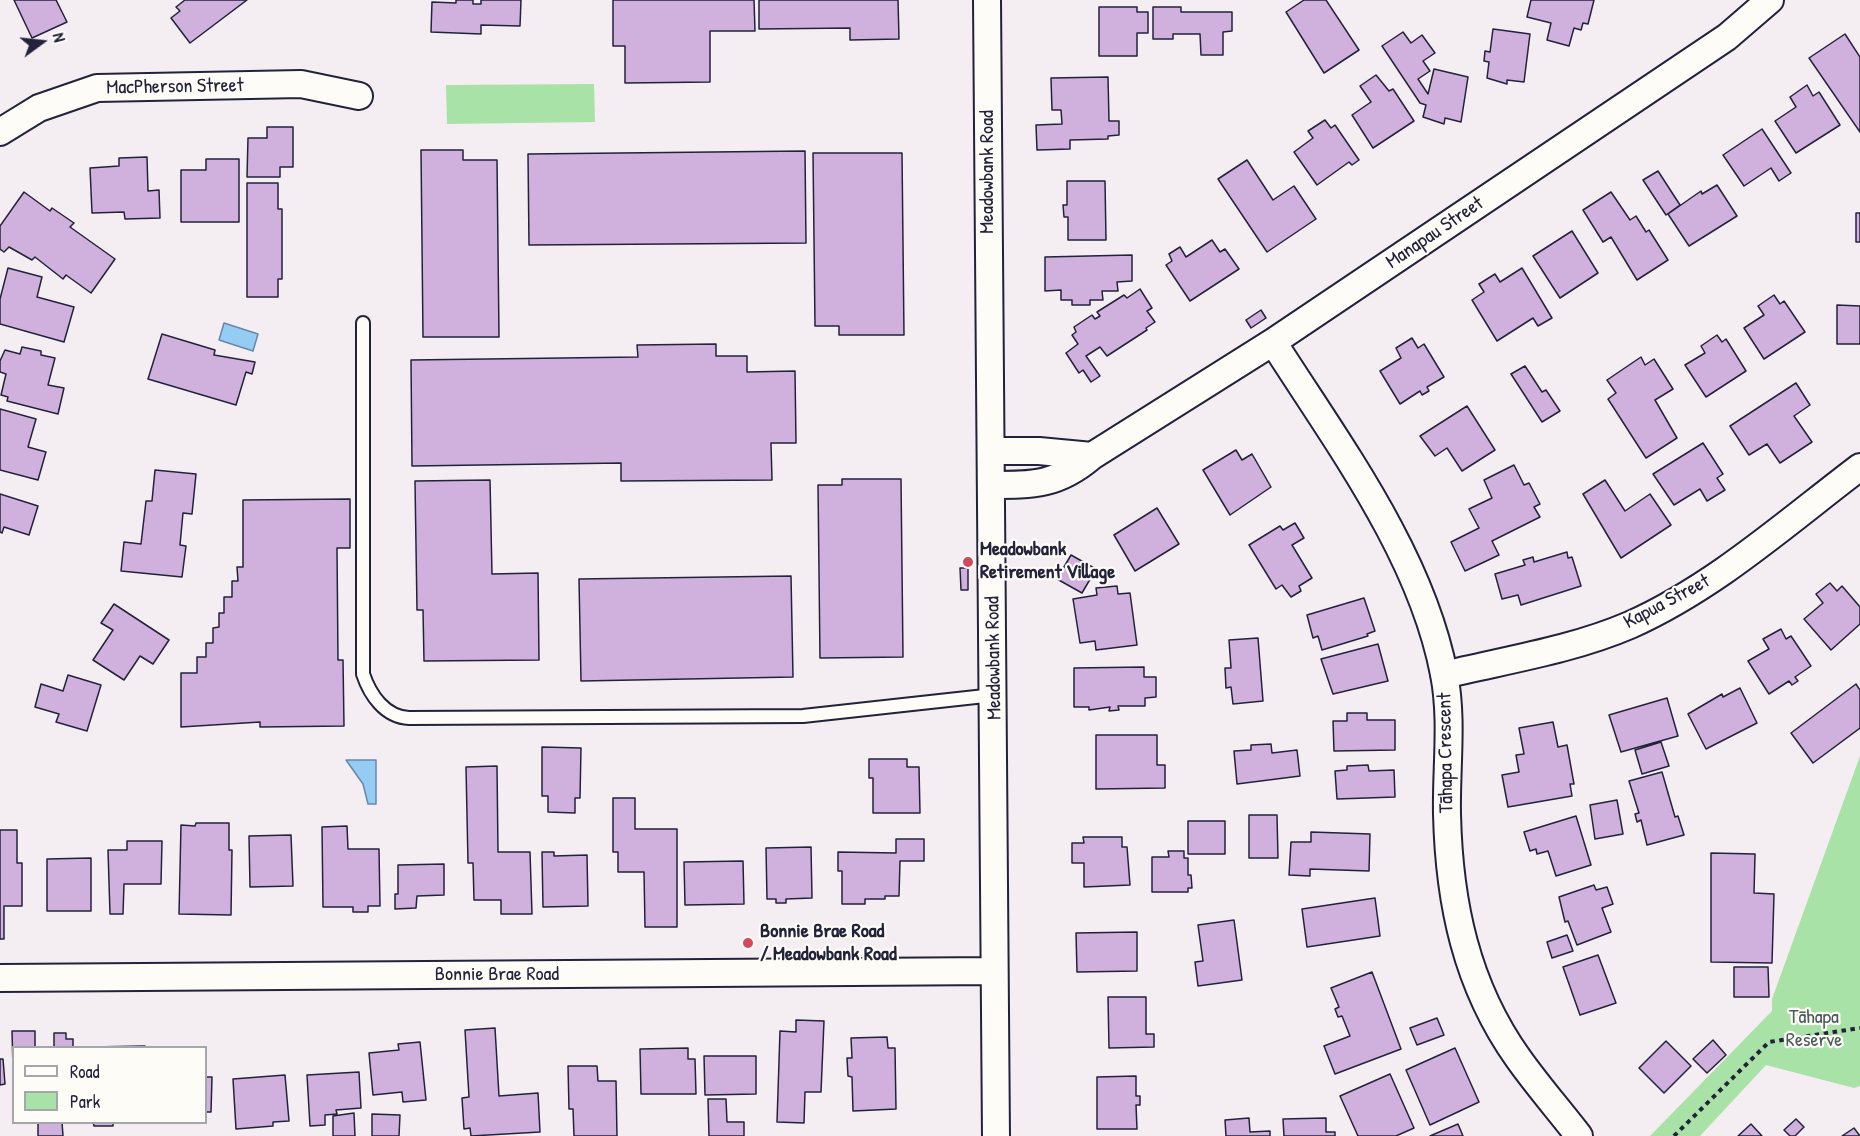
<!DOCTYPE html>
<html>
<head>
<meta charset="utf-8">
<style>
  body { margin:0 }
  #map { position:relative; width:1860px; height:1136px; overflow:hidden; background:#f4edf2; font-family:"Patrick Hand",sans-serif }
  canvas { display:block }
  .legend { position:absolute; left:12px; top:1046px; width:195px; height:78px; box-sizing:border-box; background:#fdfcf7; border:2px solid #a5a5ac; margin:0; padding:8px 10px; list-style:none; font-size:18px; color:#22223b }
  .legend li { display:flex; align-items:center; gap:12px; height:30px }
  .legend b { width:30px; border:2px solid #a5a5ac }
  .north { position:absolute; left:12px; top:12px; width:60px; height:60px; -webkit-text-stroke:4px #fdfcf7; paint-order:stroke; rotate:75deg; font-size:16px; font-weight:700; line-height:24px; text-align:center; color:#22223b }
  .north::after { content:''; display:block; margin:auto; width:21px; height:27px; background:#22223b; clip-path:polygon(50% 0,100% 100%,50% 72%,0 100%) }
</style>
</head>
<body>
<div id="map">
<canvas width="1860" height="1136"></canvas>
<ul class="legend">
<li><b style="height:8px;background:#fdfcf7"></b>Road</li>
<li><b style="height:16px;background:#a9e2a6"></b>Park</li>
</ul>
<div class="north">N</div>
</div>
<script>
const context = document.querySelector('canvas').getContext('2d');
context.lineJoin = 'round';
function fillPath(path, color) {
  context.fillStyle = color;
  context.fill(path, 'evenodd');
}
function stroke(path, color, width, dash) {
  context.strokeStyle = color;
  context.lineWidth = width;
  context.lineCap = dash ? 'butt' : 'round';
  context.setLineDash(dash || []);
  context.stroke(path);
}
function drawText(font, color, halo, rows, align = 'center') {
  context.font = font + ' "Patrick Hand",sans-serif';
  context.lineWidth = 4.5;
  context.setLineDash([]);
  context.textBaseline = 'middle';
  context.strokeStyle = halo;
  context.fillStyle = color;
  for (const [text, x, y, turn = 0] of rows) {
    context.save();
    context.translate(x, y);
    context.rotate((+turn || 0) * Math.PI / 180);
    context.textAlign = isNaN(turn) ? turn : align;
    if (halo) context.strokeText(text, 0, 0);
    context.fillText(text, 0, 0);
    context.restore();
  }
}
fillPath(new Path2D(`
  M594,84L595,122L447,124L446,85Z
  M1860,756V1086L1854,1088L1766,1065L1700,1136H1650L1772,1011V999Z`), '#a9e2a6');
const water = new Path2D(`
  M224,323L258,334L253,351L219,340Z
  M346,760H376V804H368L363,784Z`);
fillPath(water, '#94ccf3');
stroke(water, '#6688a9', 1.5);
const building = new Path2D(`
  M14,0H56L67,22L32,38Z
  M185,0H247L190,43L171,18L180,11L176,7Z
  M456,0H473V4H481V0H521L520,26L481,25V34L431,32L432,2L456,3Z
  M613,0H754L755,31H710V82L625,83V46H613Z
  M759,0H898L899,39L850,40V28L759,29Z
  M1304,0H1326L1359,50L1324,73L1286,12Z
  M1531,0H1594L1588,24L1583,23L1581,30L1574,28L1569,46L1547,40L1551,23L1527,17Z
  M1099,7H1137V12H1148V33H1137V56H1099Z
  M1153,7H1181V12H1232V31L1223,32V55H1201L1200,34H1173V39H1153Z
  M1493,29L1530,34L1524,82L1507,80V84L1487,78L1489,62L1484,61L1485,51L1490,52Z
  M1403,32L1411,43L1422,35L1435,53L1423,61L1430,71L1418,79L1428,94L1434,69L1468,77L1461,122L1445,118L1444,124L1423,117L1426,105L1420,103L1382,46Z
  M1845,34L1860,57V132L1809,58Z
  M1376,75L1389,91L1393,89L1414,121L1373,148L1352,115L1371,102L1360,86Z
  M1108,77L1109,121H1119V135L1108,136V139L1070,140V149L1037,150L1036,125L1062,124L1061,110H1052L1051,78Z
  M1807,85L1813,96L1819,92L1840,125L1796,153L1775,121L1796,107L1790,97Z
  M1325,120L1331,128L1335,125L1359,160L1352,165L1349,162L1317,185L1294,152L1313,138L1308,131Z
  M267,127H293V167H280V177H247L248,138H267Z
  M1762,129L1791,173L1779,181L1771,168L1744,186L1723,155Z
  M421,150H463V160H497L499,337H423Z
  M805,151L806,243L529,245L528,154Z
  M813,153H902L904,335H839V326H815Z
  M147,157L148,191L159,190L160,218L125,219L124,212L92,213L90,168L119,166V158Z
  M206,159H239V222H181V170H206Z
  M1247,160L1273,200L1294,186L1316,219L1267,252L1218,179Z
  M1658,171L1680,205L1666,215L1643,180Z
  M1067,181H1105L1106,240H1068V217H1064L1063,205H1067Z
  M247,183H278V209H282V279H278V297H247Z
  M1717,185L1737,216L1689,246L1668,214L1701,191L1702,194Z
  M24,192L50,211L52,208L74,223L70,227L115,259L91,293L66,275L63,279L35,257L32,260L9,247L4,252L0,249V226Z
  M1611,192L1630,220L1636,216L1646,232L1649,230L1668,260L1637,280L1611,237L1603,242L1583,210Z
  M1856,213H1860V242H1856Z
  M1572,231L1598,273L1560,298L1533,256Z
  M1212,240L1220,252L1225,249L1239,269L1190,301L1166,265L1172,261L1169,254L1180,247L1186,257Z
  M1132,255V281L1117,282L1118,291H1102L1103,300H1090V305H1072V300H1061V290L1045,291V257Z
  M8,268L42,277L37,297L74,307L64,342L0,324V299Z
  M1522,268L1552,318L1538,326L1533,318L1497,341L1472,300L1484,292L1479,284L1495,274L1500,282Z
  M1140,289L1152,308L1147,311L1155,322L1146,328L1147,330L1107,356L1100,347L1086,356L1100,376L1091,382L1083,370L1079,373L1066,353L1078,344L1072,335L1076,332L1074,327L1092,315L1095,319L1100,316L1097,312L1124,295L1127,298Z
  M1774,295L1780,304L1784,301L1805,332L1764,359L1744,328L1764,315L1758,306Z
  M1837,305L1860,306V344H1837Z
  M1261,310L1266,318L1251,328L1246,320Z
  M162,334L215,350L214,355L255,362L252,374L246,372L236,405L148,379Z
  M1717,335L1722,342L1726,339L1746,371L1706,397L1685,365L1705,353L1701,346Z
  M1412,338L1418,348L1424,344L1444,377L1427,387L1429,391L1422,395L1420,391L1400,404L1380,371L1401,358L1396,348Z
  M716,344V356H747V372L795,371L796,443H771L772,480L621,481V463L412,466L411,360L638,357L637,345Z
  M22,347L41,351V355L55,358L48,385L64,388L58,414L7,401L8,397L1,395L6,374L0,372V361L5,350L20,354Z
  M1641,357L1645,365L1654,359L1673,389L1655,400L1677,438L1646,458L1608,399L1616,393L1607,380Z
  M1525,366L1542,392L1546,390L1560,411L1542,422L1511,374Z
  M1796,383L1810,405L1794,416L1812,442L1780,463L1767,444L1749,455L1730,426Z
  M1467,406L1495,450L1462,471L1447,448L1435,456L1420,436Z
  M0,409L36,419L28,447L46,452L38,480L0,470Z
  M1703,443L1723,474L1717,478L1725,490L1707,501L1700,489L1674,505L1653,474Z
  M1236,450L1242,460L1252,454L1271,487L1230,515L1203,470Z
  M1514,465L1524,485L1529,483L1540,504L1534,507L1540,517L1492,541L1499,555L1465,571L1451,542L1479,528L1469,509L1492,498L1484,480Z
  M155,470L196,474L192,514L183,513L180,545L186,546L182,577L121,571L124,542L141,544L146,501H152Z
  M842,479H901L903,657L820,658L818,485H842Z
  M490,480L492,574L538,573L539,660L424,661L423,610H417L415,481Z
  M1605,480L1625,511L1650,494L1671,525L1621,558L1583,494Z
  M0,494L38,506L29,535L4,527L2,533L0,532Z
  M350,499V548H337L338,660H343L344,726L260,727V722L181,727V673H197V657H206V643H213V628L219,627V613H224V597H232V581H238L237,567H243V500Z
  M1157,508L1179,544L1135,571L1114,535Z
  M1295,523L1304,538L1292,545L1312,578L1299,586L1301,591L1291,597L1282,585L1276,589L1249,545L1280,526L1283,530Z
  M1567,552L1568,558L1572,557L1581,586L1521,605L1518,595L1502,599L1495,574L1525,565L1523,560L1533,557L1534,562Z
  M1071,555L1096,569L1082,593L1057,579Z
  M960,568H968V590H961Z
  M791,576L793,677L581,681L579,579Z
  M1830,583L1837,591L1842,586L1860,607V624L1831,650L1804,619L1823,603L1816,594Z
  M1117,586L1118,594L1130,593L1137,645L1096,650L1095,641L1080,643L1073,599L1097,595L1096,588Z
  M1364,598L1375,631L1367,634L1368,636L1322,650L1318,636L1313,638L1307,615Z
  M114,604L169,640L153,664L140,656L124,680L93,660L113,630L101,623Z
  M1781,629L1786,639L1791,636L1811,666L1795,677L1798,681L1792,685L1789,681L1769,694L1748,661L1769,649L1763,639Z
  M1258,638L1263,701L1233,704L1231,687L1226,688L1225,668H1231L1229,640Z
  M1378,644L1388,681L1333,694L1321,659Z
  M1144,667V677H1156V697L1145,698V706H1118L1119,710L1109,711L1110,707L1089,710V707H1074V668Z
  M68,675L101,685L87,731L56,722L59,714L35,707L41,684L63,691Z
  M1856,684L1860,690V728L1813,763L1791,733Z
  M1740,688L1757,723L1706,749L1688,714L1722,694L1723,697Z
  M1667,698L1678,736L1621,752L1609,715Z
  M1347,713H1367V720H1395V750L1334,751L1333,721H1347Z
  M1553,722L1558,747L1567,745L1574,784H1570L1572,796L1508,807L1502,775L1519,772L1516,755L1524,754L1519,728Z
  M1096,735H1157V765H1165V788L1096,789Z
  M1661,742L1669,766L1642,774L1635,750Z
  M1271,744L1272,753L1297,750L1300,776L1237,784L1234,751L1251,750V745Z
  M542,747L581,748L580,798H575V813L548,812V796H542Z
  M869,759H907V767H919L920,813H873V778H869Z
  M1368,765L1369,771L1394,770L1395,797L1337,799L1335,771L1347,770V766Z
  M497,766L498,852H530L532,914H501V900H474L473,863H468L466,767Z
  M1662,772L1675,817L1678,816L1684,835L1647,845L1641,820L1637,822L1635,814L1639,813L1629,781Z
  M613,798H635V829H677V927H645L644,872H618V852H613Z
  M1617,800L1623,834L1595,839L1590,805Z
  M1249,815H1277L1278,858H1249Z
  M1576,816L1591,865L1556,876L1548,851L1537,854L1536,849L1530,851L1524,832Z
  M1188,821H1225V854H1188Z
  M196,823H229V850H232L231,915L179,914L181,825L195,826Z
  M347,826L348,849H379L380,906H368V912H353V907H323L322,827Z
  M0,830H17V863H22V906H4V939H0Z
  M1311,832L1370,834L1369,871L1310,869V876L1289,875L1291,842H1311Z
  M291,835L293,886L250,887L249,836Z
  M1083,837H1122V847H1127L1130,885L1084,887V863H1072V843H1084Z
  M896,839H924V861H900L899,896H885V899H865V904H842V871H838V852L896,853Z
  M127,841H162L161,884H124L123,914H110L108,850H127Z
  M811,847L812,898L786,899V903H776V899H767L766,848Z
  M1168,851H1184V858H1188V875H1191L1192,888H1188V892H1152V857H1169Z
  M542,852H554V856L587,855L588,906L543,907Z
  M1711,853L1755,854L1754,893L1774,894L1772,963L1711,962Z
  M91,858V911H47V859Z
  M743,861L744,904L685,905L684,862Z
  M444,864V895L417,896L416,908L395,909V894H398V865Z
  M1594,885L1596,890L1607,887L1613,904L1602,908L1611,932L1577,945L1568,921L1565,922L1559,897Z
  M1375,898L1380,936L1307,947L1302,909Z
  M1234,920L1242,980L1198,986L1195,962L1203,961L1198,925Z
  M1137,932V971L1077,972L1076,933Z
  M1567,935L1573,951L1552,958L1547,942Z
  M1598,955L1616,1003L1580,1015L1563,967Z
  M1734,967H1768L1769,997H1734Z
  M1372,972L1401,1049L1335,1074L1324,1046L1350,1036L1342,1016L1338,1017L1335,1009L1339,1007L1331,988Z
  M1108,997H1146V1034H1154V1047L1109,1048Z
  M1437,1018L1444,1035L1417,1045L1410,1028Z
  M796,1020L824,1021L821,1092H805L804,1123L777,1122L780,1031L796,1032Z
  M495,1028L499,1096L538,1093L540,1132L471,1136L470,1128L464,1129L462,1098L469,1097L465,1030Z
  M12,1031H35V1047H54V1033H66V1039H73V1048H14L13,1069Z
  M887,1037L888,1048H895L896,1109L853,1111L852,1077L848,1076L847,1058H852L851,1038Z
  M1713,1040L1726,1055L1707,1073L1693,1059Z
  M1666,1041L1691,1066L1664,1093L1639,1068Z
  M420,1042L426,1100L403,1102L402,1092L373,1095L369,1053L399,1050L398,1044Z
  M145,1046V1048H91V1047Z
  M688,1048V1059H695L696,1094H641L640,1049Z
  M1455,1048L1479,1102L1430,1125L1406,1070Z
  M704,1056H756V1094L705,1095Z
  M0,1059H3L5,1084L0,1085Z
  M568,1066H597L598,1081H616L617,1136H574L573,1109H569Z
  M359,1072L361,1108L336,1110L337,1114L325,1115V1125L310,1126L307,1075Z
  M1390,1074L1414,1128L1396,1136H1358L1340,1096Z
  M285,1075L289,1121L273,1122V1126L236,1129L233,1079Z
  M1136,1076V1096H1140V1105H1136L1137,1129H1097V1077Z
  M206,1077H212L211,1112H206Z
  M708,1099H726L727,1122H744V1136H709Z
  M354,1113L355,1136H333V1116Z
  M372,1114L400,1115L399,1136H372Z
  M1249,1118L1250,1132L1270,1131V1136H1226L1225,1120Z
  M1326,1118V1132H1335V1136H1284L1283,1119Z
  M1796,1119L1804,1127L1795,1136H1790L1784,1130Z
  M21,1122H62L63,1136H38V1123Z
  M93,1122H113V1126H94Z
  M1458,1124L1463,1136H1430Z
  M1751,1124L1762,1136H1738Z
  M1854,1128L1860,1136H1842Z`);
fillPath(building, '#d0b1dd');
stroke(building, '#22223b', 1.5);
const service = new Path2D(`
  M363,323V674C370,695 385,717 409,718L803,716L994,695`);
const minor = new Path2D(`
  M987,0L996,1136
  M0,132L39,108L97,88L301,84L359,96
  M1273,342C1338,444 1421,554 1444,674C1453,720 1446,768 1447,814C1449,902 1466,985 1518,1058C1537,1085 1559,1110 1579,1136
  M991,451H1039L1092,456
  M991,485C1034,485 1058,485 1092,456L1273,342L1727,37L1770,0
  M1444,675C1506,660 1572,650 1630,625C1715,587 1786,523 1860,467
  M0,978L994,971`);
stroke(service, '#22223b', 16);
stroke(minor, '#22223b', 30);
stroke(new Path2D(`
  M1674,1136L1769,1042L1860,1028`), '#22223b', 4, [4.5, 4.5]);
stroke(service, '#fdfcf7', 12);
stroke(minor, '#fdfcf7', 26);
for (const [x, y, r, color] of [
  [968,562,6,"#d1495b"],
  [748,943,6,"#d1495b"]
]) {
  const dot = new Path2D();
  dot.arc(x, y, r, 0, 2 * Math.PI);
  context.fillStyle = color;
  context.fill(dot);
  stroke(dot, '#fdfcf7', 2);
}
drawText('20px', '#22223b', '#fdfcf7', [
  ["MacPherson Street",175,87,-1],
  ["Meadowbank Road",988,172,-90],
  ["Manapau Street",1435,233,-34],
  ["Kapua Street",1667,602,-28],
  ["Meadowbank Road",994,658,-91],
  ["Tāhapa Crescent",1446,753,-91],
  ["Bonnie Brae Road",497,975]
]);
drawText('bold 20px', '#22223b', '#fdfcf7', [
  ["Meadowbank",980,550],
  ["Retirement Village",980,573],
  ["Bonnie Brae Road",760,932],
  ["/ Meadowbank Road",760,955]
], 'left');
drawText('20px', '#4a5c5b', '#fdfcf7', [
  ["Tāhapa",1814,1018],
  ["Reserve",1814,1041]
]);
</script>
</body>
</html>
